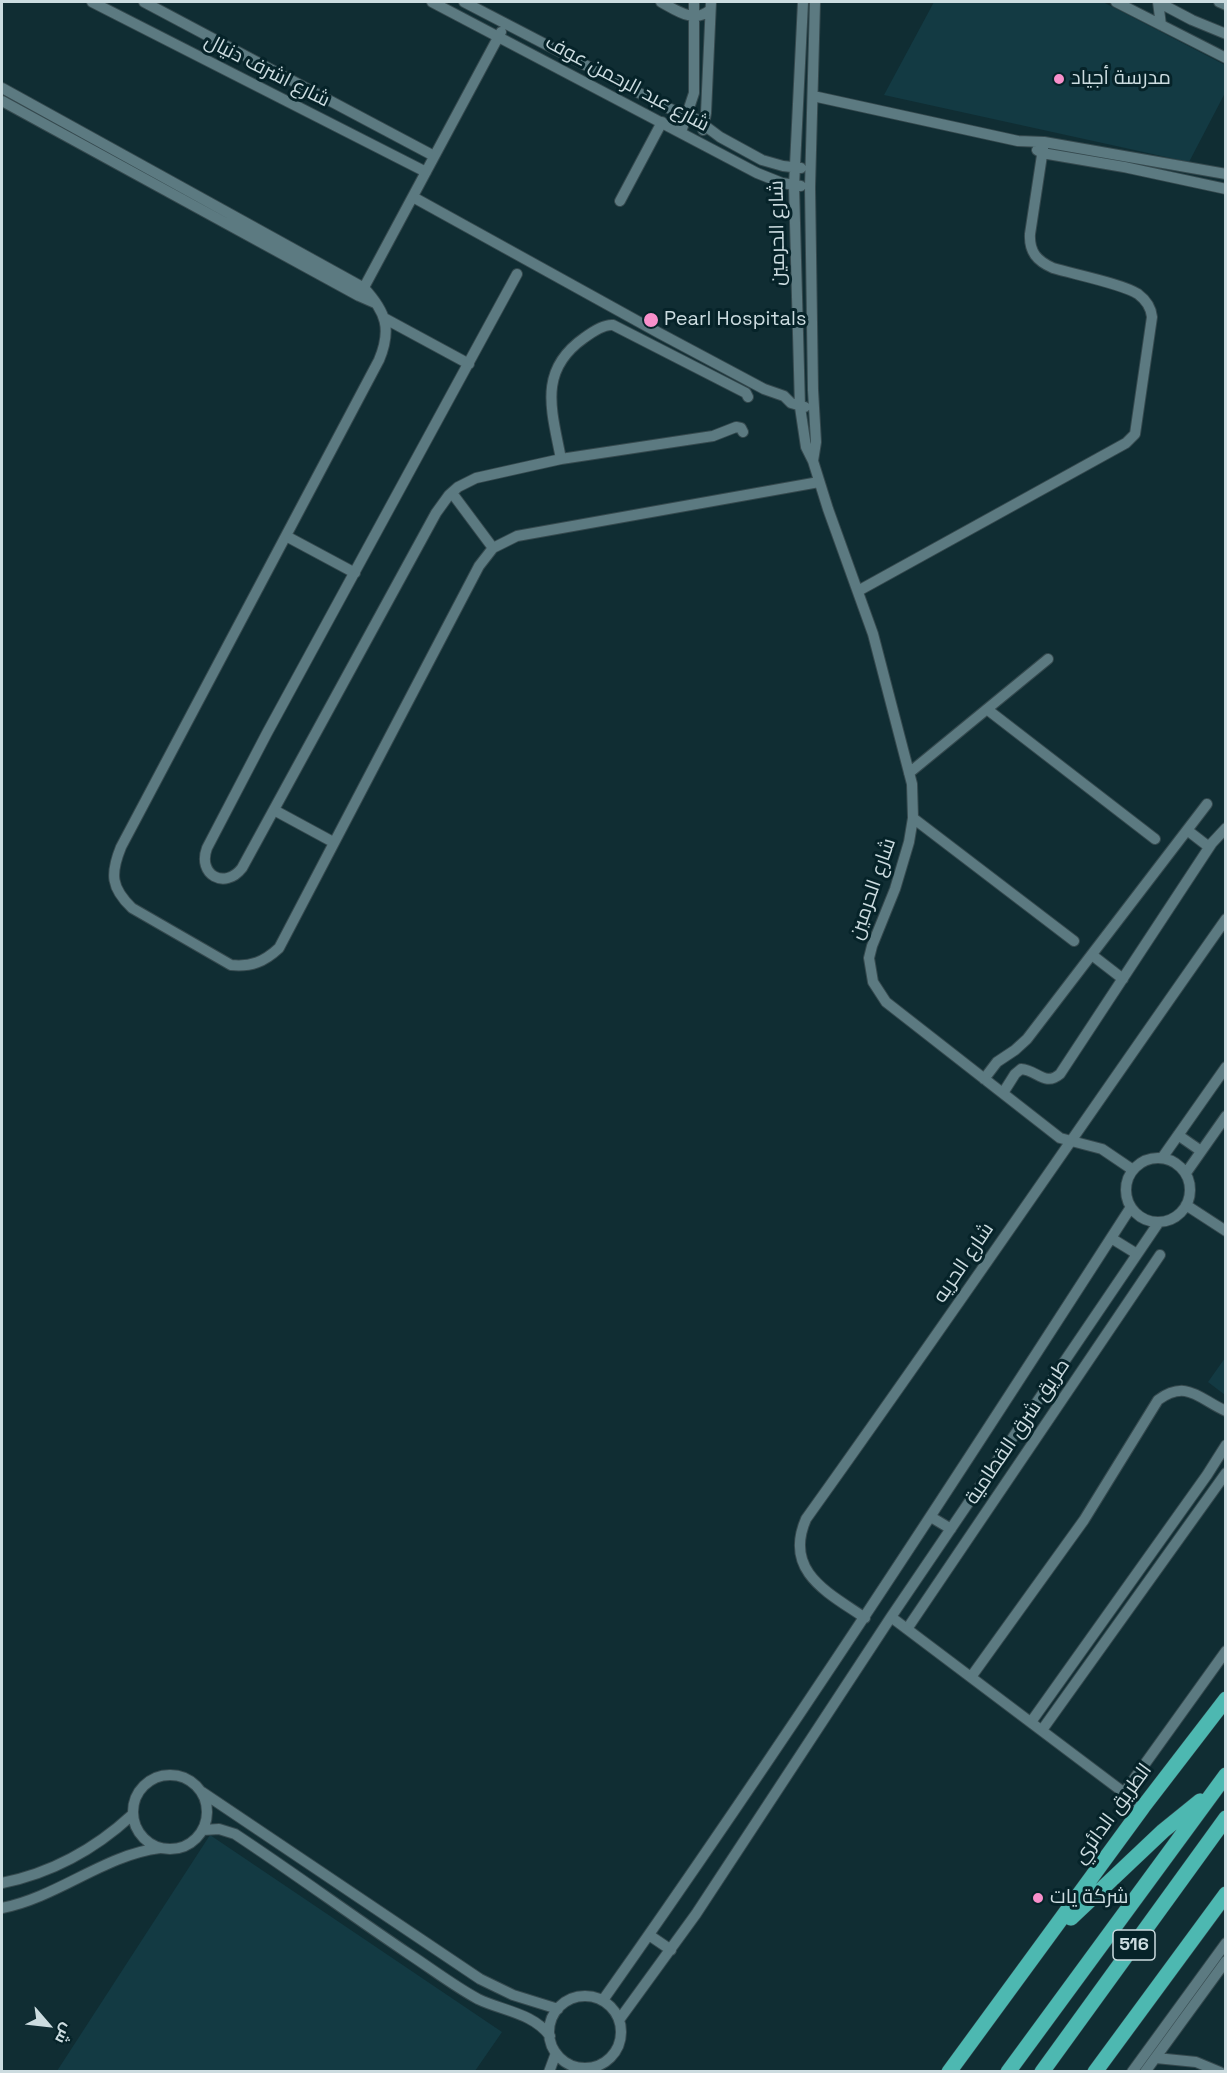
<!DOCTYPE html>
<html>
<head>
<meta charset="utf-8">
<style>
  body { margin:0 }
  #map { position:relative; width:1227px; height:2073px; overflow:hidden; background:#102d33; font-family:"Space Grotesk",Cairo,sans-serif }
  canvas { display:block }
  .frame { position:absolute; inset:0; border:3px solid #ccdce0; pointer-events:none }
  .north { position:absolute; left:18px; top:1995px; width:60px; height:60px; -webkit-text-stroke:4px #062329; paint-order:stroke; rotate:118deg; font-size:16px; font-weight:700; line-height:24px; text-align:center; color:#ccdce0 }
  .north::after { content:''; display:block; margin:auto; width:21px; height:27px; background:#ccdce0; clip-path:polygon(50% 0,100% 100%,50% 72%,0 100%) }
</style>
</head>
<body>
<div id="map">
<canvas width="1227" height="2073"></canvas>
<div class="frame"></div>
<div class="north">ش</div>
</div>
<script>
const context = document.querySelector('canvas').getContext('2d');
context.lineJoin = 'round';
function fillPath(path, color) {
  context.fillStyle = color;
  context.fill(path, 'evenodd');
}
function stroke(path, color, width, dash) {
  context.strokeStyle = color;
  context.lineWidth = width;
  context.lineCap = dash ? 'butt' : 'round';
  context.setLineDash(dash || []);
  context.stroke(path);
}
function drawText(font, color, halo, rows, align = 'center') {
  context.font = font + ' "Space Grotesk",Cairo,sans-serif';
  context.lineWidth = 6;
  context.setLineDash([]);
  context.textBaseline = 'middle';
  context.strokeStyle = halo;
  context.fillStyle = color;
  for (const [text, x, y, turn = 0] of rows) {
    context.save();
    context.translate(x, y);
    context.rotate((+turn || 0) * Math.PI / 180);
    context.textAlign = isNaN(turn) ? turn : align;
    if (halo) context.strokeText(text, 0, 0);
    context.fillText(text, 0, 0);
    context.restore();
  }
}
fillPath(new Path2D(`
  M934,2H1103L1225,65V93L1189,162L884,95Z
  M1225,1358V1395L1208,1382Z
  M210,1835L502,2032L475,2071H57Z`), '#133a43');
const minor = new Path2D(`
  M92,2L426,172
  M144,2L434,156
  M432,2L757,173L782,183L801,186
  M464,2L668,108L696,119L720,137L762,160L783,166L801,168
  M661,2C676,10 694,24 710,10
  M803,2L794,186L800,407L806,447L813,461L828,509L873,634L912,784L913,818L909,842L895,889L872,946L869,958L873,982L886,1002L1060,1138L1102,1149L1133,1170
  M1116,2L1226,58
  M1158,2L1192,20L1226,34
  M1158,2L1161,25
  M1219,2L1226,5
  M2,88L364,288C386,312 392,329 379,360L121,847C110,874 111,888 132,908L231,965C251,967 264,962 279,948L479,566L493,548L517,536L819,482
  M813,96L1018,141L1044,142L1226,174
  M2,101L359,296L375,303
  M703,130L706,113L711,2
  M681,132L694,93V2
  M1037,150L1042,153L1124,167L1226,189
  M413,197L659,333L764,389L784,396L791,403L805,407
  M620,201L662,122
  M517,274L267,733L207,848C197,875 225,890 242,868L436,513L449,495L458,487L476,478L561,459L713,436L736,427L741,428L743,432
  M361,293L501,32
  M384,318L469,364
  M561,459C552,411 537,371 584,338C592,332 604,324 613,325L746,393L748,397
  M813,461L816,442L813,390L810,187L815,2
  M452,493L493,548
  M286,536L355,573
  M858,591L1126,443L1135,434L1152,317C1151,307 1146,300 1138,294C1123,284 1073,274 1053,268C1037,261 1029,252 1030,234L1044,142
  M988,710L1155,839
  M909,773L1048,659
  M274,810L333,842
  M913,818L1074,941
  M1187,830L1209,847
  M1092,955L1123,979
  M984,1079L997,1062L1015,1050L1027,1039L1207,804
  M1003,1093L1015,1074L1021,1069C1037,1070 1045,1087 1060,1074L1212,843L1226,828
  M1178,1135L1201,1151
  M1126 1190a32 32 0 1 1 64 0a32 32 0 1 1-64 0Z
  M1162,1158L1226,1067
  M1186,1173L1226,1116
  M1186,1205L1226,1231
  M1111,1238L1137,1254
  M931,1517L951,1529
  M891,1617L1143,1807
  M865,1618C829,1593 783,1572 806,1519C948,1321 1085,1119 1226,919
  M907,1629L1160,1255
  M971,1677L1084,1520L1158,1400C1187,1379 1199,1399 1226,1411
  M1031,1722L1207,1475L1226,1445
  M1042,1730L1226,1473
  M133 1812a37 37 0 1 1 74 0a37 37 0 1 1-74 0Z
  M202,1792L480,1979L513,1995L558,2009
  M1124,1793L1226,1651
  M203,1830L219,1829L235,1834C294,1873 351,1915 409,1954C432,1969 454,1986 478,1999C503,2011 533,2013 550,2036
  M2,1883C52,1873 94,1850 132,1815
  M2,1908C58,1897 104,1855 160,1848
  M649,1935L671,1950
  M549 2032a36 36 0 1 1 72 0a36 36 0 1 1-72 0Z
  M603,2000C786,1741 959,1474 1131,1207
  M619,2020L696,1914L891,1617L1159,1222
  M1156,2058L1196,2062L1220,2072
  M549,2072L556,2053
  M1132,2072L1226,1943
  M1145,2072L1226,1961`);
const highway = new Path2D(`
  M1071,1918L1163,1831L1200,1801
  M949,2072L1143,1807L1226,1699
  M1008,2072L1226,1775
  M1042,2072L1226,1818
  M1095,2072L1226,1894`);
stroke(minor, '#35494e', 12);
stroke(highway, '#35494e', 16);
stroke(minor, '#5c7a81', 10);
stroke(highway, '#4db8b1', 15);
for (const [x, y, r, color] of [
  [1059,79,6,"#f890cb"],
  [651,320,8,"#f890cb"],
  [1038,1898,6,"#f890cb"]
]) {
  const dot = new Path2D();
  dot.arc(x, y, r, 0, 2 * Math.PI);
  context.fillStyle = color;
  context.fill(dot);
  stroke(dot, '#062329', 2);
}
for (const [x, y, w] of [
  [1134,1945,42]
]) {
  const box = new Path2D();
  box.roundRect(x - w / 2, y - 15, w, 30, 4.5);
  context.fillStyle = '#062329';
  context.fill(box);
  stroke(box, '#ccdce0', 1.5);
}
drawText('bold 18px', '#ccdce0', null, [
  ["516",1134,1945]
]);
drawText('20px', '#ccdce0', '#062329', [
  ["شارع اشرف دنيال",267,71,27],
  ["شارع عبد الرحمن عوف",627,84,28],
  ["شارع الحرمين",778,233,-91],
  ["شارع الحرمين",873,889,-71],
  ["شارع الحريه",964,1263,-56],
  ["طريق شرق القطامية",1018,1432,-56],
  ["الطريق الدائري",1113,1814,-54]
]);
drawText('20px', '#ccdce0', '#062329', [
  ["مدرسة أجياد",1071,79],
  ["Pearl Hospitals",664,320],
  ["شركة يات",1050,1898]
], 'left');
</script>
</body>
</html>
